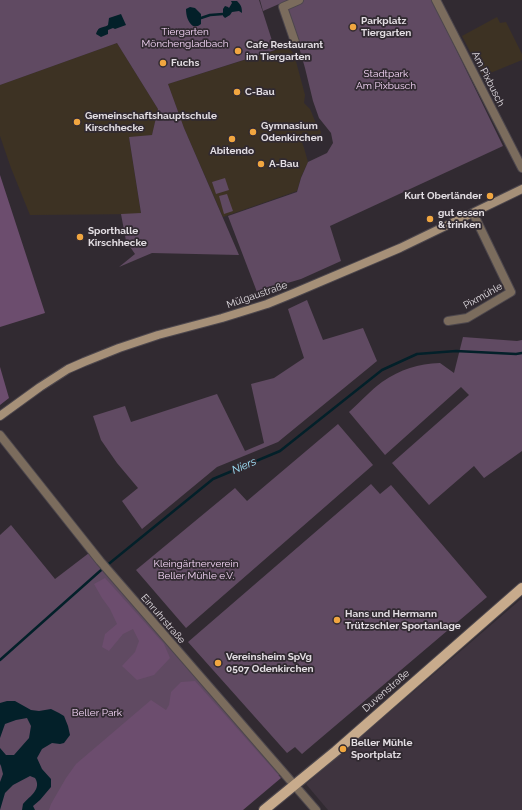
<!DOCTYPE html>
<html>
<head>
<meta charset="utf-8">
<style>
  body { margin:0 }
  canvas { display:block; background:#312a31 }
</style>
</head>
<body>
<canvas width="522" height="810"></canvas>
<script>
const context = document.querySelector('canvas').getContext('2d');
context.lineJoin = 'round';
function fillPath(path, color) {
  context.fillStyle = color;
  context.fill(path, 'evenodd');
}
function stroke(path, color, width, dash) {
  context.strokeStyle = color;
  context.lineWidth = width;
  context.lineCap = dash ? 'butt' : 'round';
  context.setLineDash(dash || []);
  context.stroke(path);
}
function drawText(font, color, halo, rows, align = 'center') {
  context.font = font + ' Raleway,sans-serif';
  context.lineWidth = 3.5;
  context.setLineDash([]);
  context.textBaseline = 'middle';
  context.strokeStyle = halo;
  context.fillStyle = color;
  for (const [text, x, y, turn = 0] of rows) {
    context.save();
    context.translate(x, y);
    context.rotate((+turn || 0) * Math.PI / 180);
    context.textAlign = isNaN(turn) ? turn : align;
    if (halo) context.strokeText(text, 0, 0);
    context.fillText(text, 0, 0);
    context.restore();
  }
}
fillPath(new Path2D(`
  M520,600H522V810H328L306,784Z`), '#3f343f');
fillPath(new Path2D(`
  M497,17L500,23L506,22L522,54V60L483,76L462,36Z
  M117,43L158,109L152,135L129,138L141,214L30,215L11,168L0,136V85Z
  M288,47L294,54L305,95L304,103L310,109L315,121L321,132L319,143L303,132L300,137L304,148L308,162L301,177L297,191L223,217L184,128L168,84L283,48Z`), '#3d3223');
fillPath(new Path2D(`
  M0,0H259L275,50L168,84L184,128L239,255L152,253L119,267L135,254L126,241L121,214L141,213L129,137L152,135L158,109L117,43L0,85Z
  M260,0H432L503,146L330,226L341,261L301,279L257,292L228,216L297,192L301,178L308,162L327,153L333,143L331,133L319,118L313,101L305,68L294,30L279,4L263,11Z
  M225,178L229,190L216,194L212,182Z
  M227,194L233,211L224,214L219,196Z
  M307,300L323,340L363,328L377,361L278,442L217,467L142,529L122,501L138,488L117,463L101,440L93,416L125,406L131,422L217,394L245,451L264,443L251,384L274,378L304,358L288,309Z
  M463,337L517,341L522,340V451L484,478L474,466L429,505L392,463L469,395L461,387L385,455L349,412C359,403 371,390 382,382C401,369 418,364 440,363L454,373Z
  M338,424L373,465L279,547L186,628L136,570L235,488L247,501Z
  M371,484L380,494L391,485L487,597L302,754L295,747L287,753L188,642Z
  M11,525L55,579L89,553L280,774L239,810H0V535Z`), '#604a62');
fillPath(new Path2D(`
  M0,175L45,313L0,327Z
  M0,367L9,398L0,405Z
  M105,578L164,644L170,658L154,675L137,680L122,666L135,652L139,641L133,629L123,634L109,651L102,647L105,634L117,624L110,609L102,598L94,584Z
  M195,681L281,778L243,810H49L51,804L66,778L76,764L151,700L166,710L169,705L171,692L181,682Z`), '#6c4d6e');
fillPath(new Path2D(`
  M231,1H237C241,5 242,7 242,13L239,11L232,12L230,15L225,18L223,16V9L225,6L228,7L229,8L232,3Z
  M190,7L195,8L201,14V24L198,26H193C188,22 186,16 186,9Z
  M121,14L126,25L115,29L113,28L108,30V34L101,37L96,34C99,25 102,29 108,25L109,18Z
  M7,701H15L31,710L39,711L51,709L59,713L64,716L68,726L70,735L64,743L60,744L52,743L42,749L37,758L42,769L51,779V787L40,800L33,806L35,810H22L23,804C30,796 42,789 35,778L30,776L13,785L5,793L0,810V782L3,774L1,766L0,764V748L6,755H14L29,738L31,726L27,718L16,720L5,724L0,738V703Z`), '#032029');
stroke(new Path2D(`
  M201,18L210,15L223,14
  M0,660L100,571L213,479L280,451L382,370L417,354L456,351L516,354L522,353`), '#032029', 2.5);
const street = new Path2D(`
  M436,0L522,168
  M295,42L283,7L299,0
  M448,321L467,318L511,292L473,213
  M0,435L100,561L316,810`);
const secondary = new Path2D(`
  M0,416L40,387L68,369L84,362L119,348L158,335L222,318L267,304L294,293L400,248L522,189`);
const primary = new Path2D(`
  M264,810L336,751L522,588`);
stroke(street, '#4d474d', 10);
stroke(secondary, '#4d474d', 10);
stroke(primary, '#4d474d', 12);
stroke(street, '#7b6c5d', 8);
stroke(secondary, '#a69078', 8);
stroke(primary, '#c8ab8c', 10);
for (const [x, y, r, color] of [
  [353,27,4,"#f1a640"],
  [238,51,4,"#f1a640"],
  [163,63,4,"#f1a640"],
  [237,92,4,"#f1a640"],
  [77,122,4,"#f1a640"],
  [253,132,4,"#f1a640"],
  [232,139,4,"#f1a640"],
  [261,164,4,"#f1a640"],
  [490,196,4,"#f1a640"],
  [430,219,4,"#f1a640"],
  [80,237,4,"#f1a640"],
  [337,620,4,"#f1a640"],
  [218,663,4,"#f1a640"],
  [343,749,4,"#f1a640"]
]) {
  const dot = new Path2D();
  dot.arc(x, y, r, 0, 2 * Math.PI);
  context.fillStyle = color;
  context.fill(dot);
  stroke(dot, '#312a31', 1.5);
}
drawText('bold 10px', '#e2dde2', '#312a31', [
  ["Parkplatz",361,21],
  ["Tiergarten",361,33],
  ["Cafe Restaurant",246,45],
  ["im Tiergarten",246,57],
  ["Fuchs",171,63],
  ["C-Bau",245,92],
  ["Gemeinschaftshauptschule",85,116],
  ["Kirschhecke",85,128],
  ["Gymnasium",261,126],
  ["Odenkirchen",261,138],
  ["Abitendo",232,151,"center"],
  ["A-Bau",269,164],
  ["Kurt Oberländer",482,196,"right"],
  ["gut essen",438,213],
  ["& trinken",438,225],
  ["Sporthalle",88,231],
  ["Kirschhecke",88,243],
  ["Hans und Hermann",345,614],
  ["Trützschler Sportanlage",345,626],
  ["Vereinsheim SpVg",226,657],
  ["0507 Odenkirchen",226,669],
  ["Beller Mühle",351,743],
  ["Sportplatz",351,755]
], 'left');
drawText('10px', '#f6d7f8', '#312a31', [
  ["Tiergarten",185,32],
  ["Mönchengladbach",185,44],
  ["Stadtpark",386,74],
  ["Am Pixbusch",386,86],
  ["Kleingärtnerverein",196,564],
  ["Beller Mühle e.V.",196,576],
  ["Beller Park",97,713]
]);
drawText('10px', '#e2dde2', '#312a31', [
  ["Am Pixbusch",488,79,63],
  ["Mülgaustraße",257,295,-19],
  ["Pixmühle",483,296,-29],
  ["Einruhrstraße",163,619,49],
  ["Duvenstraße",386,691,-41]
]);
drawText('italic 11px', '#a1e4fd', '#312a31', [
  ["Niers",244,466,-23]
]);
</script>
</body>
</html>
